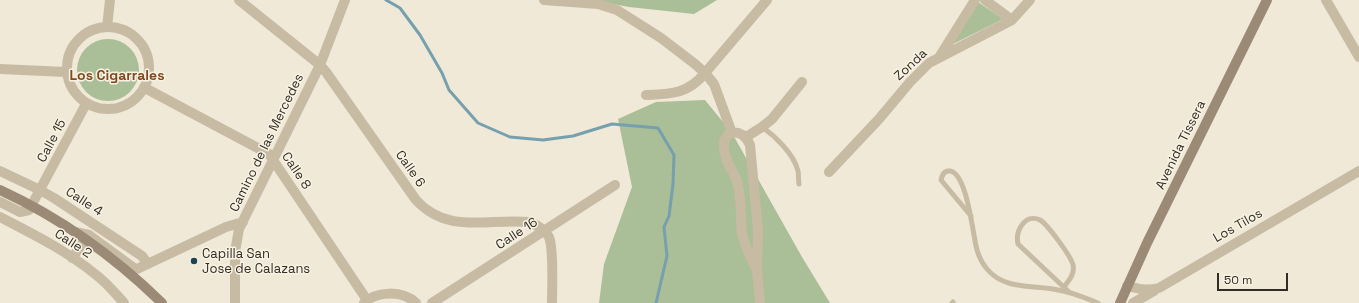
<!DOCTYPE html>
<html>
<head>
<meta charset="utf-8">
<style>
  body { margin:0 }
  #map { position:relative; width:1359px; height:303px; overflow:hidden; background:#f0e9d7; font-family:"Space Grotesk",sans-serif }
  canvas { display:block }
  .scale { position:absolute; left:1217px; top:273px; width:71px; height:18px; box-sizing:border-box; border:2px solid #332c25; border-top:0; padding-left:5px; font-size:12px; line-height:14px; white-space:nowrap; color:#332c25; -webkit-text-stroke:3px #f8f2e3; paint-order:stroke }
</style>
</head>
<body>
<div id="map">
<canvas width="1359" height="303"></canvas>
<div class="scale">50 m</div>
</div>
<script>
const context = document.querySelector('canvas').getContext('2d');
context.lineJoin = 'round';
function fillPath(path, color) {
  context.fillStyle = color;
  context.fill(path, 'evenodd');
}
function stroke(path, color, width, dash) {
  context.strokeStyle = color;
  context.lineWidth = width;
  context.lineCap = dash ? 'butt' : 'round';
  context.setLineDash(dash || []);
  context.stroke(path);
}
function drawText(font, color, halo, rows, align = 'center') {
  context.font = font + ' "Space Grotesk",sans-serif';
  context.lineWidth = 3;
  context.setLineDash([]);
  context.textBaseline = 'middle';
  context.strokeStyle = halo;
  context.fillStyle = color;
  for (const [text, x, y, turn = 0] of rows) {
    context.save();
    context.translate(x, y);
    context.rotate((+turn || 0) * Math.PI / 180);
    context.textAlign = isNaN(turn) ? turn : align;
    if (halo) context.strokeText(text, 0, 0);
    context.fillText(text, 0, 0);
    context.restore();
  }
}
fillPath(new Path2D(`
  M592,0H717L694,14L629,7Z
  M978,2L1003,19L953,44Z
  M77 70a31 31 0 1 1 62 0a31 31 0 1 1-62 0Z
  M705,100L732,133L802,257L830,303H599L604,264L632,187L618,119L656,102Z`), '#aabe97');
stroke(new Path2D(`
  M386,0L400,8L420,35L442,73L449,90L478,123L510,137L543,140L573,136L612,124L658,128L674,155L673,184L669,216L664,227L667,256L656,303`), '#76a0ad', 3);
stroke(new Path2D(`
  M762,127C775,136 794,154 798,171C799,175 798,179 799,184
  M971,216L941,180C942,176 943,172 948,171C967,168 973,237 977,250C979,257 982,263 987,269C1004,290 1034,285 1058,290C1072,292 1085,298 1098,303
  M1064,287C1069,280 1075,274 1073,265C1071,256 1047,224 1040,220C1025,213 1015,231 1018,244L1069,292
  M952,303L953,302`), '#c8bba3', 5);
stroke(new Path2D(`
  M239,0L320,65L326,72L416,200C448,235 488,218 529,222C537,225 545,229 549,237C554,249 552,288 552,303
  M544,0L598,4L617,10L661,38L695,64L705,73L767,0
  M985,0L1012,20
  M1326,0L1359,57
  M67 68a41 41 0 1 1 82 0a41 41 0 1 1-82 0Z
  M107,27L110,0
  M940,56L975,0
  M0,69L66,72
  M145,88L269,154L367,300
  M646,95C671,94 688,94 705,73L714,84L732,133
  M746,137L762,127L772,119L802,82
  M0,171L40,190L54,198L142,256L148,264
  M829,172L879,119L910,82L929,63L1012,20L1030,0
  M0,202L20,212L29,210L86,104
  M0,217C33,234 67,251 95,274C106,282 115,293 124,303
  M75,232L89,235L93,238L134,268L137,269L226,227L243,222
  M72,258L83,243
  M757,271C752,259 744,246 742,233C740,218 742,200 738,185C735,171 724,162 724,148C722,130 742,126 750,145L758,230L757,271L760,303
  M1127,286C1139,289 1147,291 1159,288L1359,171
  M235,303V252L239,229L320,65L345,0
  M364,303C377,291 402,290 416,303
  M432,303L615,185
  M1133,303L1154,291`), '#c8bba3', 10);
stroke(new Path2D(`
  M0,190C61,218 114,256 162,303
  M1120,303L1147,243L1267,0`), '#9b8a75', 10);
for (const [x, y, r, color] of [
  [194,261,4,"#1c4553"]
]) {
  const dot = new Path2D();
  dot.arc(x, y, r, 0, 2 * Math.PI);
  context.fillStyle = color;
  context.fill(dot);
  stroke(dot, '#f8f2e3', 1.5);
}
drawText('13px', '#332c25', '#f8f2e3', [
  ["Zonda",911,65,-43],
  ["Calle 15",52,141,-62],
  ["Camino de las Mercedes",267,143,-64],
  ["Avenida Tissera",1181,145,-64],
  ["Calle 6",410,169,55],
  ["Calle 8",296,171,56],
  ["Calle 4",84,202,33],
  ["Los Tilos",1238,226,-30],
  ["Calle 16",517,234,-33],
  ["Calle 2",73,244,33]
]);
drawText('13px', '#332c25', '#f8f2e3', [
  ["Capilla San",202,254],
  ["Jose de Calazans",202,269]
], 'left');
drawText('bold 14px', '#804920', '#f8f2e3', [
  ["Los Cigarrales",117,76]
]);
</script>
</body>
</html>
